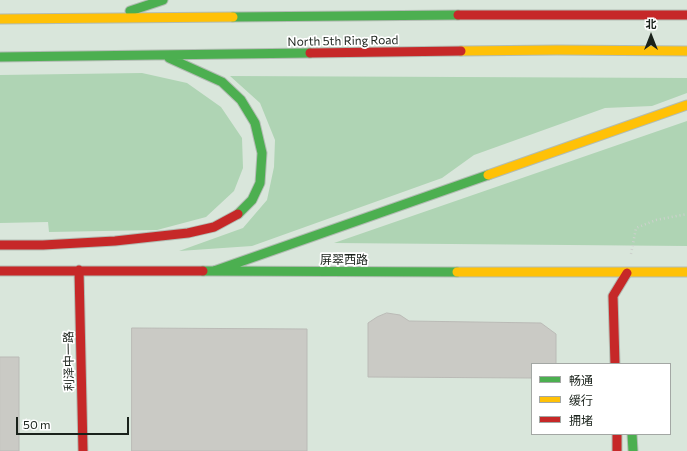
<!DOCTYPE html>
<html>
<head>
<meta charset="utf-8">
<style>
  body { margin:0 }
  #map { position:relative; width:687px; height:451px; overflow:hidden; background:#d9e6db; font-family:Commissioner,"Noto Sans SC",sans-serif }
  canvas { display:block }
  .legend { position:absolute; left:531px; top:363px; width:140px; height:72px; box-sizing:border-box; background:#fff; border:1px solid #a3a7a4; margin:0; padding:5px 7px; list-style:none; font-size:12px; color:#1a221b }
  .legend li { display:flex; align-items:center; gap:8px; height:20px }
  .legend b { width:20px; border:1px solid #a3a7a4 }
  .north { position:absolute; left:631px; top:16px; width:40px; height:40px; -webkit-text-stroke:3px #fff; paint-order:stroke; rotate:0deg; font-size:11px; font-weight:700; line-height:16px; text-align:center; color:#1a221b }
  .north::after { content:''; display:block; margin:auto; width:14px; height:18px; background:#1a221b; clip-path:polygon(50% 0,100% 100%,50% 72%,0 100%) }
  .scale { position:absolute; left:16px; top:417px; width:113px; height:18px; box-sizing:border-box; border:2px solid #1a221b; border-top:0; padding-left:5px; font-size:12px; line-height:14px; white-space:nowrap; color:#1a221b; -webkit-text-stroke:3px #fff; paint-order:stroke }
</style>
</head>
<body>
<div id="map">
<canvas width="687" height="451"></canvas>
<ul class="legend">
<li><b style="height:5px;background:#4caf50"></b>畅通</li>
<li><b style="height:5px;background:#ffc107"></b>缓行</li>
<li><b style="height:5px;background:#c62828"></b>拥堵</li>
</ul>
<div class="north">北</div>
<div class="scale">50 m</div>
</div>
<script>
const context = document.querySelector('canvas').getContext('2d');
context.lineJoin = 'round';
function fillPath(path, color) {
  context.fillStyle = color;
  context.fill(path, 'evenodd');
}
function stroke(path, color, width, dash) {
  context.strokeStyle = color;
  context.lineWidth = width;
  context.lineCap = dash ? 'butt' : 'round';
  context.setLineDash(dash || []);
  context.stroke(path);
}
function drawText(font, color, halo, rows, align = 'center') {
  context.font = font + ' Commissioner,"Noto Sans SC",sans-serif';
  context.lineWidth = 3.5;
  context.setLineDash([]);
  context.textBaseline = 'middle';
  context.strokeStyle = halo;
  context.fillStyle = color;
  for (const [text, x, y, turn = 0] of rows) {
    context.save();
    context.translate(x, y);
    context.rotate((+turn || 0) * Math.PI / 180);
    context.textAlign = isNaN(turn) ? turn : align;
    if (halo) context.strokeText(text, 0, 0);
    context.fillText(text, 0, 0);
    context.restore();
  }
}
fillPath(new Path2D(`
  M142,73L187,83L221,107L242,138L243,168L234,191L206,217L157,230L49,232L48,222L0,223V75Z
  M230,76L687,78V93L652,106L605,108L474,155L442,178L252,246L179,251L243,228L267,200L274,167L275,140L260,103Z
  M687,121V246L334,243Z`), '#afd4b4');
const building = new Path2D(`
  M387,313L400,315L409,321L541,323L556,334V364H532V378L368,377V323L377,317Z
  M132,328L307,329V451H132Z
  M0,357H19V451H0Z`);
fillPath(building, '#cacac5');
stroke(building, '#babab6', 1);
const fast = new Path2D(`
  M130,11L163,0
  M233,17L458,15
  M0,57L310,53
  M169,58L222,82L241,100L255,123L262,153L260,183L252,200L238,214
  M203,271L457,272
  M214,271L488,175
  M632,434L633,451`);
const slow = new Path2D(`
  M0,19L233,17
  M461,51L557,50L687,51
  M488,175L687,105
  M457,272H687`);
const jam = new Path2D(`
  M458,15H687
  M310,53L461,51
  M0,245H43L115,241L188,233L214,227L238,214
  M79,270L83,451
  M0,271H203
  M615,364L613,296L627,273
  M617,434V451`);
stroke(fast, '#b2bcb3', 11);
stroke(slow, '#b2bcb3', 11);
stroke(jam, '#b2bcb3', 11);
stroke(new Path2D(`
  M631,254L636,228L656,220L687,214`), '#cdd1cd', 2.5, [1, 3]);
stroke(fast, '#4caf50', 9);
stroke(slow, '#ffc107', 9);
stroke(jam, '#c62828', 9);
drawText('12px', '#1a221b', '#fff', [
  ["North 5th Ring Road",343,41,-1],
  ["屏翠西路",344,260],
  ["利泽中一路",69,361,-91]
]);
</script>
</body>
</html>
